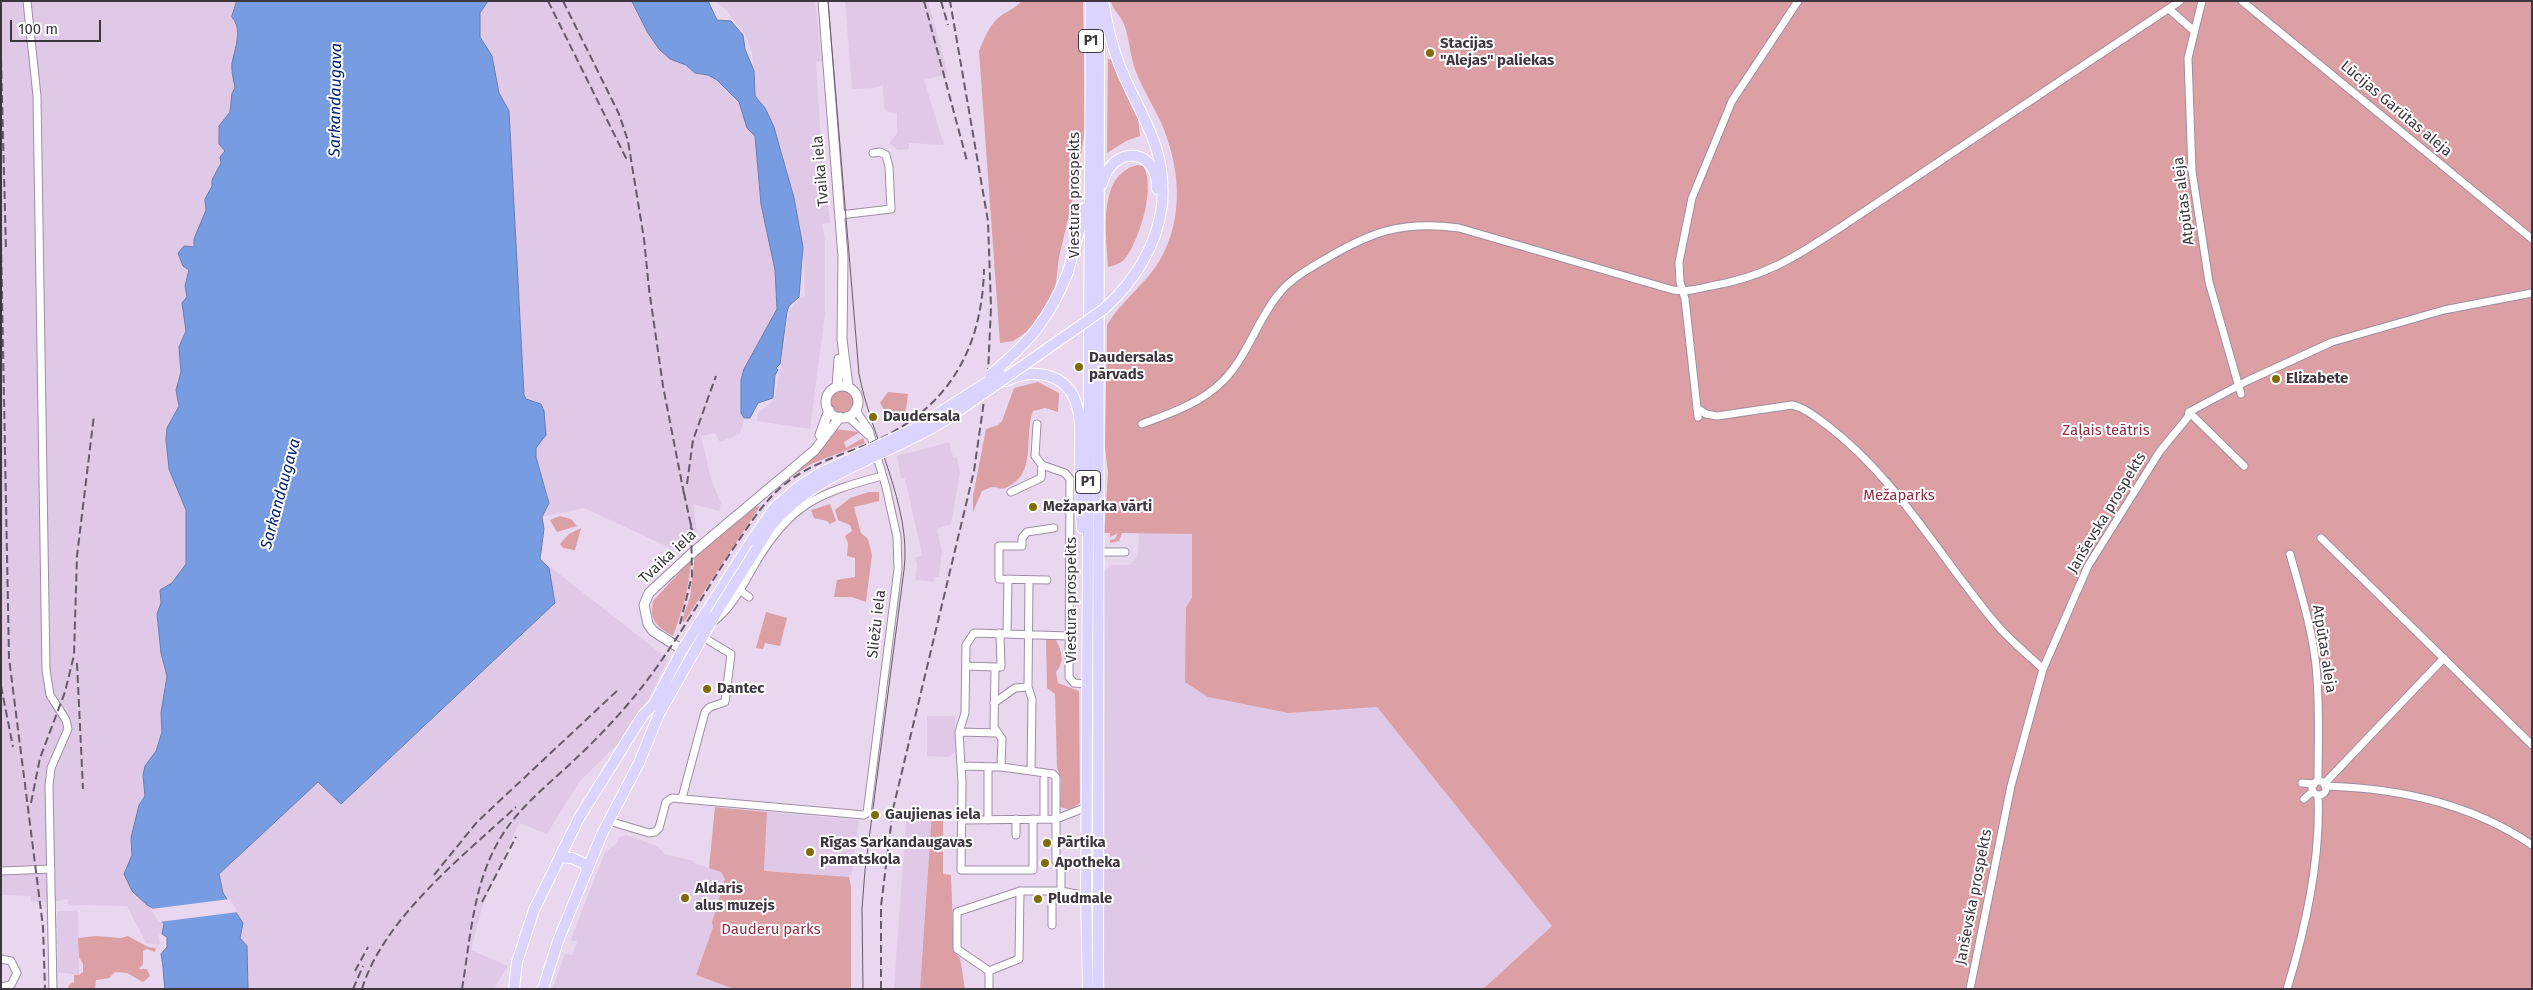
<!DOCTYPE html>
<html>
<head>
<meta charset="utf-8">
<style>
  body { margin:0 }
  #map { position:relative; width:2533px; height:990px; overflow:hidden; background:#e9d7ef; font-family:"Fira Sans",sans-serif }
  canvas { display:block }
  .frame { position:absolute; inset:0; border:2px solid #3d363f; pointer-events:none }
  .scale { position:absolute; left:10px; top:20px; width:91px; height:22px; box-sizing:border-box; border:2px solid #3d363f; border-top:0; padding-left:6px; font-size:15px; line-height:18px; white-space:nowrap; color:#3d363f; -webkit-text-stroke:4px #fff; paint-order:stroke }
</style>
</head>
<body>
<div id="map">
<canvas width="2533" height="990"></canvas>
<div class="frame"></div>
<div class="scale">100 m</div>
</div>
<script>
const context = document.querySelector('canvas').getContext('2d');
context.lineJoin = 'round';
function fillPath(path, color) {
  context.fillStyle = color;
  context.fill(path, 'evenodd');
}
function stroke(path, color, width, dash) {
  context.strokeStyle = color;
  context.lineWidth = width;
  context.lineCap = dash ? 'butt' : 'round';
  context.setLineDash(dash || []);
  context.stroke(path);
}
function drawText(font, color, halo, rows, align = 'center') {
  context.font = font + ' "Fira Sans",sans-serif';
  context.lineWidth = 4;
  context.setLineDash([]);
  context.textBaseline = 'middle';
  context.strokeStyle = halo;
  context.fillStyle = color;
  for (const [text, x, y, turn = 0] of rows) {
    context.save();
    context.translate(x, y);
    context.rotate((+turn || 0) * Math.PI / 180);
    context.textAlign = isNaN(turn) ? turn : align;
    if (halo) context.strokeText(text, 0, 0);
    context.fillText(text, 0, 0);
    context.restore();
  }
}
fillPath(new Path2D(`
  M1,1H237L236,25L238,44L232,63L235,88L232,93L230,112L219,126L218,137L225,151L205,199L206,210L196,235L193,247L188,248L181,257L183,266L189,270L185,286L187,297L182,304L186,331L179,347L181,372L176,390L179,406L167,428L166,440L168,461L186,510V564L172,583L162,588L160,598L159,633L167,673L161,713L162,732L156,751L145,766L143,775L145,796L140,802L131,838L132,855L129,865L125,868L132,890L147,905L153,908L164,924L163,933L159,935L160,945L146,943L127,906L68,905V899L51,902H31V896L1,895Z
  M488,1H632L670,59L686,65L695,73L708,75L717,80L739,102L747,128L755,136L761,204L775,270L777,309L768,329L751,354L741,413L744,418L740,434L720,442L715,433L701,436L711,479L721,503L719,511L693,504L697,532L685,534L679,552L584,508L542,517L549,498L536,457V448L543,439L524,396L509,111L499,93L492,56L480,37V13Z
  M714,1H815L822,61L816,62L821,142L830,223L822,224L825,241V314L810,429L757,421L758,413L771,403L775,397L789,312L798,299L805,297L803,247L794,198L781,146L765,108L755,96L752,53L745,34L724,8Z
  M845,1H928L948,74L924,80L944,145L909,143V149L898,150L889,143L897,134V113L888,112L884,108L883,85L873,88L852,89Z
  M949,442L953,457L957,458L960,473L951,524L937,529L942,552L939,577H935L934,582L915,580L917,565L915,558L922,555L905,479L901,478L897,456Z
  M1139,533L1192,534V598L1186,607L1208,697L1288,713L1377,707L1552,926L1483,989H1105L1103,946L1104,572L1110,565H1130L1138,555Z
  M540,559L668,659L650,696L622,740L579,782L547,834L519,823L482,907L471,950L508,966L494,989H248L247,946L240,938L243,923L223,893L219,874L318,782L341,804L543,616L555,603L549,568Z
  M927,716H955V752L948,757L927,756Z
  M907,811L932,812L920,989H894V986Z
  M767,812L859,820L852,874L849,877L764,871Z
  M626,835L657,846L665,854L694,861L693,863L721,872L725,878L712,922L713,927L696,975L734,989H552L565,954L572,955L576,945L577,941H572L571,939L605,852L617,843L619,837Z
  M57,911H78L79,975L58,972Z`), '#e0c9e7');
fillPath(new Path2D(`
  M1021,1H1083L1085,128L1077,182L1059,257L1056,282L1053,294L1034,327L1013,341L1000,343L979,51C984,39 990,23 1002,15C1009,10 1016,8 1021,1Z
  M1111,1H2532V989H1483L1552,926L1377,707L1288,713L1208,697L1185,682L1186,607L1192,598V534L1122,533L1119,541L1110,543V540L1115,539L1118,533L1110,537V533H1104L1108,473L1105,447L1107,325C1121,301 1146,284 1160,260C1185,216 1180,165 1160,120C1152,104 1143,89 1136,72C1130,57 1130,40 1124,24C1121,16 1113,11 1111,1Z
  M1108,59L1112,60L1137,109L1140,136L1126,141L1107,153Z
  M1137,165L1143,166C1156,186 1140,237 1127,256C1122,263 1116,265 1108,267C1107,235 1096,176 1137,165Z
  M1038,382L1059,393L1058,412L1045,408L1033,411C1023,439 1038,475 1005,488C1000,490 998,487 993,487C990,487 985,490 982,491L973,512V496L986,429L998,425L1002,421L1014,388Z
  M831 402a11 11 0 1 1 22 0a11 11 0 1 1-22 0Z
  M888,392L908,394L906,410L895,416L890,409L884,410L880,403Z
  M834,429L860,432L844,442L846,448L863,438L865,443L811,464L790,478Z
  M869,492H879V501L854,507L861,533L868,539L872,555L866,602L852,597H834L837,580L855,577V558L847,556L848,543L845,536L852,531L850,525L838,520L835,510L850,498Z
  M830,504L836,521L830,524L827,521L814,518L811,510Z
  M760,506L684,622L682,621L690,597L695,556L754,507Z
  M560,516L571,519L577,526L557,532L550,520Z
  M581,528L575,550L563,548L560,544L569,534Z
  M689,562H691C689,588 682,612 673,636C657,627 649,620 653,601Z
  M766,612L787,618L780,646L765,643L763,649L756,648Z
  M1046,638H1055C1061,650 1066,660 1056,672L1058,683L1079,691L1080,803L1070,810L1060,807L1061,779L1057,768L1055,694L1047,688Z
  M715,807L767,812L764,871L849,877L851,887V989H734L696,975L713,927L712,922L725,879L721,872L709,868Z
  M932,812L943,815V874L951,875L954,952L960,958L965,989H920Z
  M96,936L121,938L128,936L148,947L156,948L155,952L147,949L143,951V964L139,969H147L150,976L143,982L127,973L115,972L109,978L96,980L95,989H67L70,984L74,982V975H79L83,972V964L79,957L78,938Z`), '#dc9fa4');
const water = new Path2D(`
  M237,1H488L480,13V37L492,56L499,93L509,111L524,395L526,399L541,404L544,411L546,435L536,448V457L549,503L542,517L544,529L540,559L549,568L555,603L341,804L318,782L219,874L223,893L243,923L240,938L247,946L248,989H165C163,977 164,967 161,954L167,947V937L162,934L164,924L153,908L147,905L132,891L124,874L132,855L131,838L139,805L145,796L143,775L145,766L156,751L162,732L161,713L167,676L161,653L157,614L161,603L160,590L172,583L186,564V510L169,469L166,440L167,428L179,406L176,390L181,372L179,347L186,331L182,303L187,297L185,286L189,270L183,266L178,253L184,246L194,247V239L206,210L205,199L212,186V180L221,163L220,157L225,151L219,144V126L230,112L232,93L235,88C234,81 231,71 232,63C235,48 243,30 232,17Z
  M632,1H708L717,20L731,21L743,35L745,49L754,71L755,96L765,108L774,127L794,198L803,247L799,297L789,306L787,312L780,364L776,368L778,370L775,375L773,398L758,403L750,418H744L741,413V380L744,369L777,309L775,270L761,204L755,136L747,128L739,102L717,80L708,75L695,73L686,65L670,59L659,49L648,33Z`);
fillPath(water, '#789ce1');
stroke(water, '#667db0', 1);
fillPath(new Path2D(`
  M230,899L238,912L159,922L151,909Z`), '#e9d7ef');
const minor = new Path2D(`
  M27,1L37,96L46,670L50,695L66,720L68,729L51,768L49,786L53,989
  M2202,1L2188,58L2192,171L2209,282L2241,394
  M2242,1L2532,239
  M2169,9L2194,31
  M840,215L891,209L889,167L886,155L880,152L873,153
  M1697,408L1706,414L1717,416L1792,405C1806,408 1817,418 1828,426C1896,478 1938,554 1992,619C2007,638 2026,653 2043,669
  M2189,412L2244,466
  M847,416L868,435
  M1698,417L1685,299L1680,282L1679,262L1692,198L1732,101L1798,1
  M1037,424L1035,456L1042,465
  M1142,424C1171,413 1199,404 1222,382C1247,357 1256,323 1277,296C1289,280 1305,271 1322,261C1370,232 1402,220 1459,228L1673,290C1686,292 1698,289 1711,286C1764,277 1794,258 1838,229L2180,1
  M1011,492L1041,478L1042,465L1065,473L1070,479L1069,677L1074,683L1087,684
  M2321,538L2532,745
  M1097,552H1125
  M2290,554C2300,590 2312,628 2316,666C2320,704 2318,743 2318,781
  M1029,580L1028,687L1032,699L1031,771
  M1047,580L999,579V546H1022V538L1027,532L1054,528
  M741,591L749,597
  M713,622C732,608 743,585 755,564C790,504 818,493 882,476
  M1000,633L1001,667H995L994,727L1002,739L1001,767
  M1007,633L1008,579
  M966,666L995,667
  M994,703L1015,688L1028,687
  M959,732L998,733
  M961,766L1001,767L1053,774L1056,777V861L1061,867V891
  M2312 788a7 7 0 1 1 14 0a7 7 0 1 1-14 0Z
  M2302,783L2314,784
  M2324,784L2444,658
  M2325,786C2397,788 2472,804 2532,845
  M682,798L705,712L710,707L725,702L731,654L703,637
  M2304,799L2313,791
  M1033,819V870H961L962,782L959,732L965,713L966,645L974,633L1069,636
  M1044,819V779
  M962,820L1056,819L1087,807
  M988,820V767
  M609,821L649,833L655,832L659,828L666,802L672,798L864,815L867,813L898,569L897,537L886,487L869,430L855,409
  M1016,835V819
  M1,871L51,869
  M1052,891V925
  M1,959L11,961L17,973L11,985L1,987
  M989,971L1019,959L1020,891
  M989,989V971L957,949V912L1020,891H1061L1086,896
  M1970,989L2011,786L2043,669L2088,566L2160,451L2188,417L2189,412L2247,381L2332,342L2444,310L2532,293
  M2287,989C2306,927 2321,860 2318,795`);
const tertiary = new Path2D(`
  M823,1L843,257L842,339L848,387
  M826 402a16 16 0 1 1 32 0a16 16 0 1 1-32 0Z
  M837,387L839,359
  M820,435L829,410
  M692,656L653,631L648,624L644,605L649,593L691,554L815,450L840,417`);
const primary = new Path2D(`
  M1104,5C1107,25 1112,45 1119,64C1140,117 1167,145 1162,205
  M1102,184C1112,144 1158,147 1157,189
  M1068,272L1085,208
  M1006,381C1034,367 1068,373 1077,406C1082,422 1080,439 1080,455C1080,480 1080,504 1082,528
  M560,857L572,858L585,864L587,871
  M514,989L517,962L534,910L579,818L643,715L654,704L682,650L752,540
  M543,989L558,941L602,834L639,763L659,714L715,615
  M1088,989L1086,896L1091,1
  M1098,989L1099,1`);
stroke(minor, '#9e8ea4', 9);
stroke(tertiary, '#9e8ea4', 11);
stroke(primary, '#fff', 12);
stroke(minor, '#fff', 7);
stroke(tertiary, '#fff', 9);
stroke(primary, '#dad4fe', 10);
stroke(new Path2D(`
  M828,1L859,374C871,437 912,506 904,570L865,870L862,909L863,989`), '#655b68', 1);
stroke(new Path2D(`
  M548,1L627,160
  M563,1L619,114L628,141L644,239L649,289L663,386L685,499
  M924,1L967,161
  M941,1L948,25
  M1,59L6,250
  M1,243L9,658L43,927L45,989
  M687,484L693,440L716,376
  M684,493L692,530
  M680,624L692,576L691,523
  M77,663L83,789
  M1,686L13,747
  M31,803L40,758L65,692L74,655L77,556L94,415
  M434,875L477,822L619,689
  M482,902L516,837
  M355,971L368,947
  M353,989L363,966
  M362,989C383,919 464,855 516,807
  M462,989C470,941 473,887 497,844C514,812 543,789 569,765C596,740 622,713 645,683C678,640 705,591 735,546C748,527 760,507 777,491C803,466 836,457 868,444C945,412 982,353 984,269
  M881,989V906L893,809L974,471L988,373L991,307L988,221L950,1`), '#655b68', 2, [8, 4]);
const primaryBridge = new Path2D(`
  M990,375C1028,344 1050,318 1068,272
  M752,540L774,508L798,487L820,473L912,430L1000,374
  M715,615L771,526C815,472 886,457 944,421L1104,309C1134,282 1157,246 1162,205`);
stroke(primaryBridge, '#fff', 12, []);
stroke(primaryBridge, '#dad4fe', 10);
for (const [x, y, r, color] of [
  [1430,53,5,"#7f6c06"],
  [1079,367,5,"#7f6c06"],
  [2276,379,5,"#7f6c06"],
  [873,417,5,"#7f6c06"],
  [1033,507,5,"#7f6c06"],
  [707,689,5,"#7f6c06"],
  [875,815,5,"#7f6c06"],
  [1047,843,5,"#7f6c06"],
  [810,852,5,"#7f6c06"],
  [1045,863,5,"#7f6c06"],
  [685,898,5,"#7f6c06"],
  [1038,899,5,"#7f6c06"]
]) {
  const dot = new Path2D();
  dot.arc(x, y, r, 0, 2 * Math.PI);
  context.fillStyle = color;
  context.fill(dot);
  stroke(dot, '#fff', 2);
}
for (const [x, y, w] of [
  [1091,41,25],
  [1088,482,25]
]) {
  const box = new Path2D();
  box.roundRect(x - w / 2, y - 11.5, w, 23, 4);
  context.fillStyle = '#fff';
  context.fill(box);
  stroke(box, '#3d363f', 1);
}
drawText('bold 14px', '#3d363f', null, [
  ["P1",1091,41],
  ["P1",1088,482]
]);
drawText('bold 15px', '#3d363f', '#fff', [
  ["Stacijas",1440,44],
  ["\"Alejas\" paliekas",1440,61],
  ["Daudersalas",1089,358],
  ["pārvads",1089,375],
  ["Elizabete",2286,379],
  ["Daudersala",883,417],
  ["Mežaparka vārti",1043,507],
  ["Dantec",717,689],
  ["Gaujienas iela",885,815],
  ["Rīgas Sarkandaugavas",820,843],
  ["pamatskola",820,860],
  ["Pārtika",1057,843],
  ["Apotheka",1055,863],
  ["Aldaris",695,889],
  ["alus muzejs",695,906],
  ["Pludmale",1048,899]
], 'left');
drawText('15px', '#3d363f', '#fff', [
  ["Lūcijas Garūtas aleja",2396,109,40],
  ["Tvaika iela",821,171,-95],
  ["Viestura prospekts",1075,195,-90],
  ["Atpūtas aleja",2184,201,-97],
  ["Janševska prospekts",2107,513,-59],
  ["Tvaika iela",668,557,-43],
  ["Viestura prospekts",1072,600,-90],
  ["Sliežu iela",877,624,-83],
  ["Atpūtas aleja",2324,649,81],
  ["Janševska prospekts",1974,897,-79]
]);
drawText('15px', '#942b40', '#fff', [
  ["Zaļais teātris",2106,431],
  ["Mežaparks",1899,496],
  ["Dauderu parks",771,930]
]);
drawText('italic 16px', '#01216f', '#fff', [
  ["Sarkandaugava",336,100,-89],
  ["Sarkandaugava",281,494,-75]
]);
</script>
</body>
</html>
